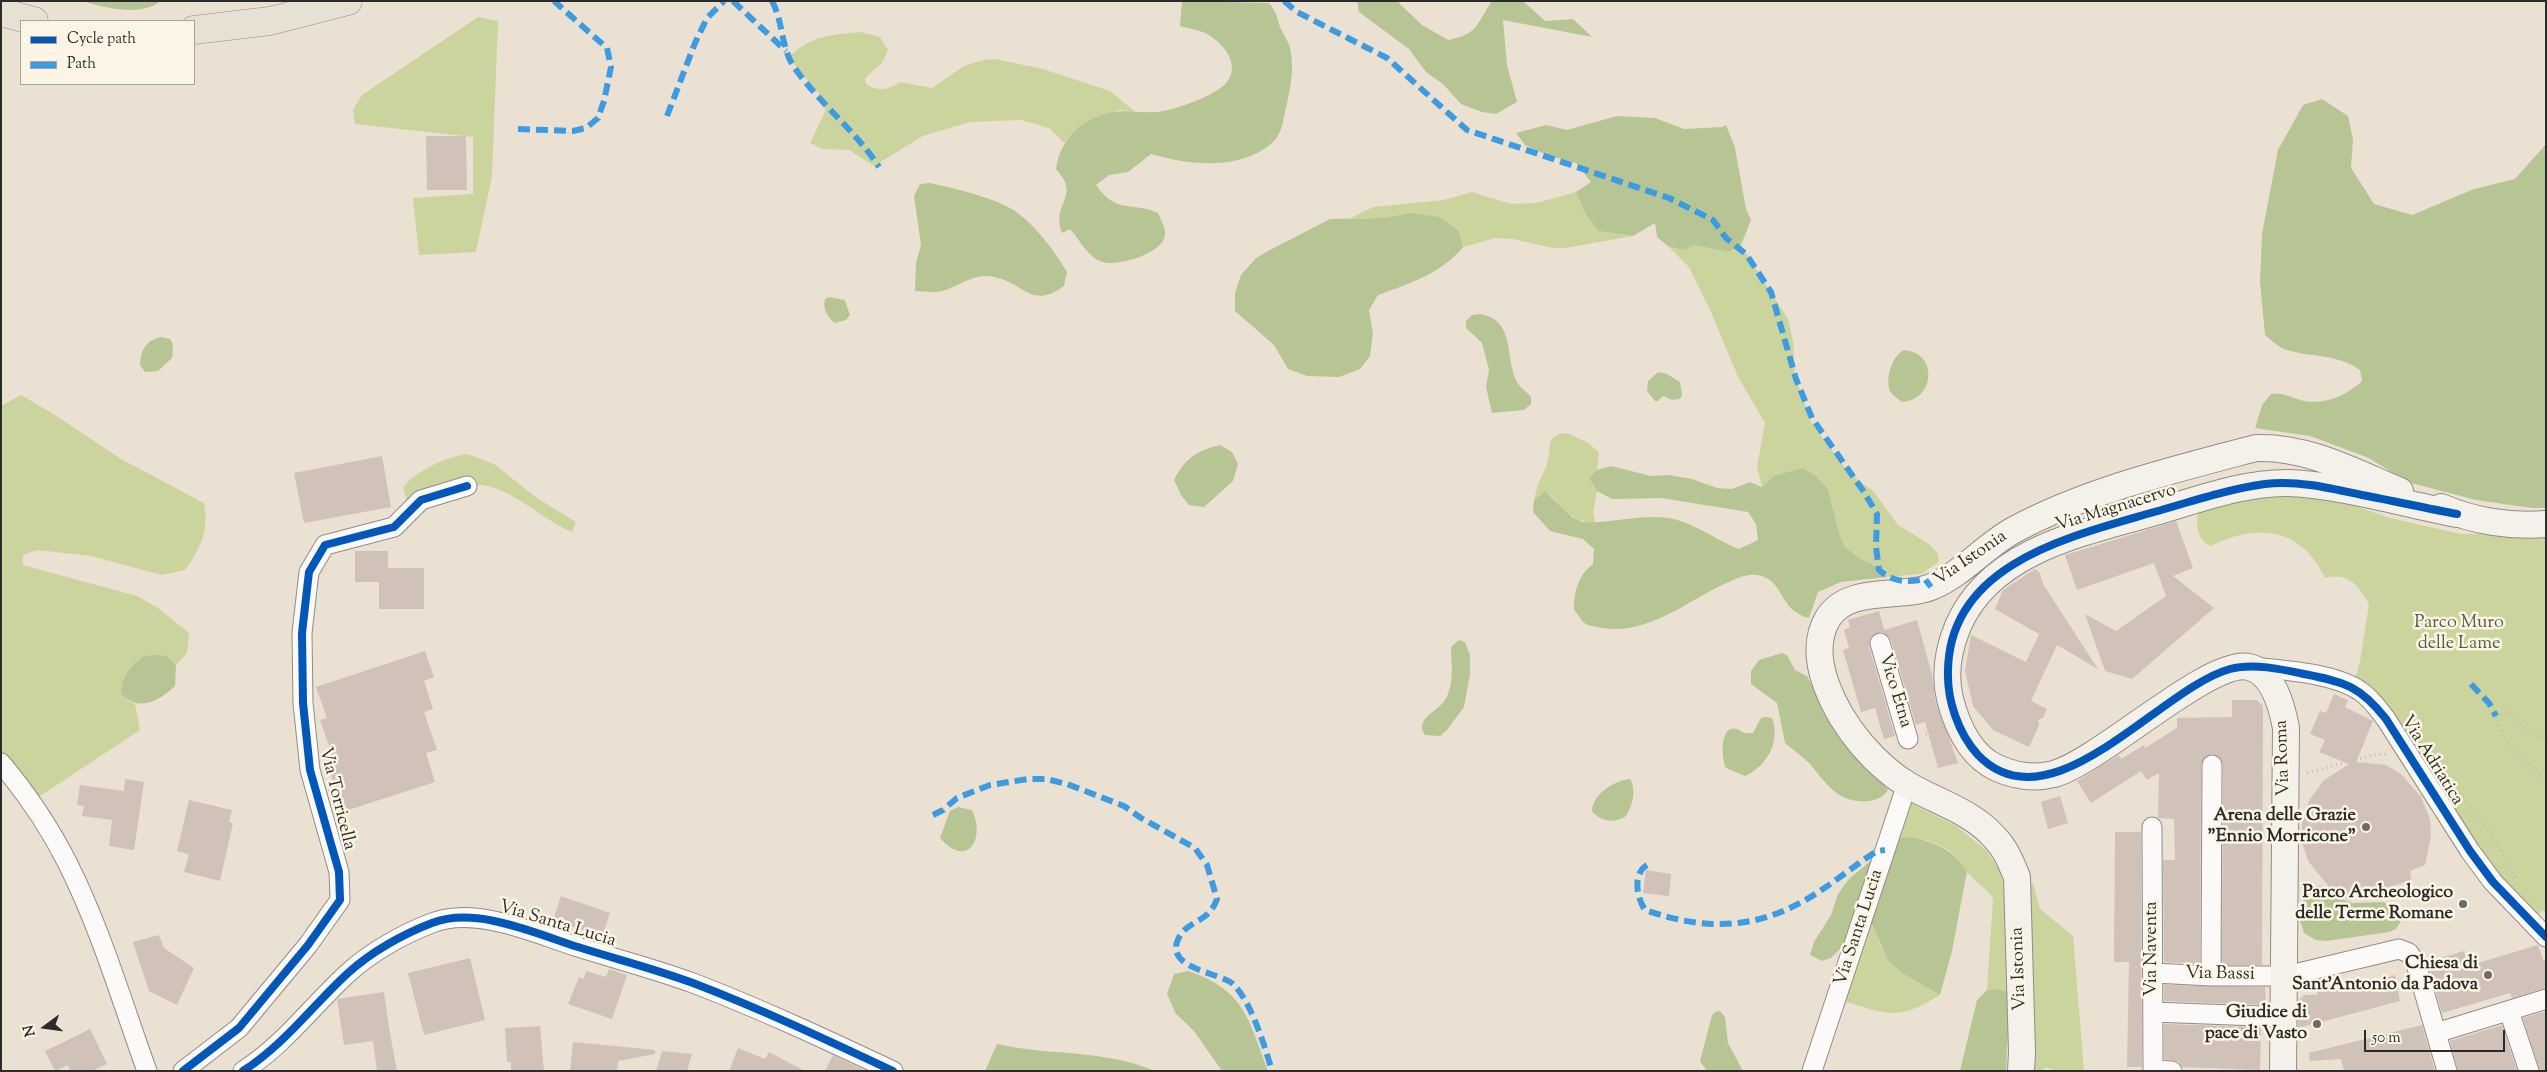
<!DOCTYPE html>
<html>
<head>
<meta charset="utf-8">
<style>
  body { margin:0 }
  #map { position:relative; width:2547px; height:1072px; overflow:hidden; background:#ebe1d3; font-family:"Sorts Mill Goudy",serif }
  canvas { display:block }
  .frame { position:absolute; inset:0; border:2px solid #2b2b2b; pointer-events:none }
  .legend { position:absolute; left:20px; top:20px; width:175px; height:65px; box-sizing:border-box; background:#fcf5e5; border:1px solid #a8a49b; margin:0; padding:6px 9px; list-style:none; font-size:15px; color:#2b2b2b }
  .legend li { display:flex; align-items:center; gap:10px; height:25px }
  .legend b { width:25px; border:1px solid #a8a49b }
  .north { position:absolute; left:20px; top:1002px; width:50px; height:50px; -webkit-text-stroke:4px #fcf5e5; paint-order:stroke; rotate:256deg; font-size:14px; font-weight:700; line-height:20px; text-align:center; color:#2b2b2b }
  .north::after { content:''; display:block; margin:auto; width:18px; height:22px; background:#2b2b2b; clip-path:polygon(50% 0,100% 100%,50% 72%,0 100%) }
  .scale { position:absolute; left:2364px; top:1030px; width:141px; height:22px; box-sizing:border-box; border:2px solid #2b2b2b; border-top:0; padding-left:6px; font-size:15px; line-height:18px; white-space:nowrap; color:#2b2b2b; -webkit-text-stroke:4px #fcf5e5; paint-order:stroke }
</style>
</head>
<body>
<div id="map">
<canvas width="2547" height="1072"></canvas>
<div class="frame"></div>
<ul class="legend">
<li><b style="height:6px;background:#0057b8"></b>Cycle path</li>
<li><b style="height:6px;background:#3d9ce1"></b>Path</li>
</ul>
<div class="north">N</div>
<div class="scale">50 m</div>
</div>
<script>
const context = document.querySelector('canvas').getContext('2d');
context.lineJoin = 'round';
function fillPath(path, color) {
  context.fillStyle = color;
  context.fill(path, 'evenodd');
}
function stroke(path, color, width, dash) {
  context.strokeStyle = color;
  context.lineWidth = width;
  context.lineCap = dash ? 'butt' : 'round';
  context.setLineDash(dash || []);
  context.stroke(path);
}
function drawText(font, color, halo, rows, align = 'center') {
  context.font = font + ' "Sorts Mill Goudy",serif';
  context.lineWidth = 5;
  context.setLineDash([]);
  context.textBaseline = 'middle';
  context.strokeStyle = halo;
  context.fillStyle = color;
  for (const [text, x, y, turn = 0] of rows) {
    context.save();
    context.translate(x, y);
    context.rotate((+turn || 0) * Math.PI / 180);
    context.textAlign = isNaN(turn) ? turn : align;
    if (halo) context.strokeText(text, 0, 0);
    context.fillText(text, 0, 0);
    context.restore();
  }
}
fillPath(new Path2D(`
  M478,17L498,21L492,176L476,252L419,255L413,198L473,194V137L355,124L353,109L362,95Z
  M861,32L880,37L888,50L882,63L865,78L866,84C879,92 888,90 900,82L932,88L964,66L983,60L995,59L1043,69L1110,91L1134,111L1118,110L1076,131L1064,143L1049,128L1021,120L970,122L923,136L874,166L849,150L823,149L810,143L825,112V101L797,68L790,56C810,36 835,34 861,32Z
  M1472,192L1511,204L1536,203L1576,192L1585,213L1598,231L1633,236L1565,248H1553L1513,239L1495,238L1463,247L1459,231L1410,213L1382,218H1351L1373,207L1443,200Z
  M1694,245L1728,252L1741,245L1788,319L1793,340L1795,375L1811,422L1848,472L1874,492L1898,525L1929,544L1938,554L1939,562L1921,574L1887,577L1872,564L1862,560L1845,547L1840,536L1828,489L1774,476L1762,487L1757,467L1765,423L1738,377L1711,312L1689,267L1669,247L1685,250Z
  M21,395L55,415L121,459L204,503C209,530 201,548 185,570L162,575L91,556L37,550L23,555V565L137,596L158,608L189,633L187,653L176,665L168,657L127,700L135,704L140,730L37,798L1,753V406Z
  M1567,433L1588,443L1599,452L1597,470L1589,478L1597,491L1593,512L1595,523C1567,521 1565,506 1545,491L1534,500L1538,484L1547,465L1551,439L1559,434Z
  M467,454L494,464L537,498L576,522L572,532C539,518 513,487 475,484C461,484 423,497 407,501L403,488C413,472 448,456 467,454Z
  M2277,490L2338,500L2390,518L2461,534L2546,533V913L2542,910L2535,921L2511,894L2355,679L2360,661L2369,604C2358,586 2349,572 2325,578C2302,528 2257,522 2211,546C2197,540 2196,526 2198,512Z
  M1911,803L1956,826L1986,850L2002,874L2005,895L2007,992L1997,989L1987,990L1993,899C1986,887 1975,882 1966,871C1964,868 1963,864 1960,861C1947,844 1921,836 1900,838Z
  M2033,883L2040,909L2073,936L2084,1071H2056L2046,1067L2041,1071H2029L2026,884Z
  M1869,918L1883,950L1902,973L1940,995C1897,1022 1886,1014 1841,1000Z`), '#cbd49d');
fillPath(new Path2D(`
  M83,1H161C141,17 105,8 83,1Z
  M1182,1L1269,3C1276,11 1277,17 1280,27C1283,34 1288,40 1290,48C1295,69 1290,90 1285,112C1283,123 1281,135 1272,143C1240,171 1188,165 1151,154L1128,172L1109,175L1096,185C1117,215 1131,201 1158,213C1160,218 1164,225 1165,231C1169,252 1119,267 1103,262C1088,258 1080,240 1070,229L1062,233C1051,200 1082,198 1056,169C1059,145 1075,125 1099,116C1118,108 1135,113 1155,112C1173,111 1207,98 1222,87C1243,70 1227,46 1209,35C1201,30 1189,29 1180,26Z
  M1357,1H1397L1422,25L1448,40C1479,34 1476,24 1492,1H1523L1545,21L1573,19L1592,37L1503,20L1507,65L1517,102L1496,114L1482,112L1461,104L1443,84L1426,72L1409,49L1359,12Z
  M2322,99L2348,116L2353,140L2351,168L2374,204L2412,215L2474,189L2515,179L2546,144V508H2532L2476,500L2407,482L2369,458L2310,436L2255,428L2262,405L2271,394C2282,392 2287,396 2297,399C2320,407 2345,397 2362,381L2360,370C2336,353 2310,358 2284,349C2277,346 2270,339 2265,335L2260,282L2262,234L2278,150L2303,105Z
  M1617,116L1655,118L1684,129L1722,127L1726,125L1735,148L1746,209L1751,220L1741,245L1728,252L1694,245L1685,250L1669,247L1657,237L1655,223L1633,236L1598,231L1585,213L1576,192L1591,182L1576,163L1547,155L1525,145L1516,133L1546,125L1567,130Z
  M930,183C955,189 985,195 1008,207C1030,218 1055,251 1067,272L1064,286C1031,310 1025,283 994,277C974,272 960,286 942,291C934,293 923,291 915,291L916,263L921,245L914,196L920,184Z
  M1410,213L1439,217L1459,231L1463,247C1442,273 1409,284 1378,295L1369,310L1373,333L1370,356L1360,369L1339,377L1307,376L1288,369L1274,345L1235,311V293L1241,275L1256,258L1270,250L1330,219L1382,218Z
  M829,297L845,300L850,315L846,320L835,323C828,318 822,308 825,299Z
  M1480,314C1515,320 1505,354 1516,380C1518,386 1527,392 1531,397V404L1524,410L1492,413L1486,387L1489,370L1482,343L1466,328V321L1472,315Z
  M161,337L170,339L173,344L172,358L158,371L145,372L140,365C141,350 146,340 161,337Z
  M1904,350C1939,353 1935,400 1902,402C1898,399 1893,396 1890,391C1885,378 1892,356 1904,350Z
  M1658,372L1667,374L1680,382L1682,395L1680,399L1672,400L1663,396L1658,401H1655L1647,391L1648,381Z
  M1220,445L1232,452L1238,464L1233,481L1204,507L1189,505L1181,495L1174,480C1184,459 1198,450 1220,445Z
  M1611,466L1651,476L1668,475L1692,479L1717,488L1732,489L1750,482L1762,487L1774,476L1803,468L1816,476L1828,489L1840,536L1845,547L1862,560L1872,564L1887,577L1841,582L1818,592L1809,618C1778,611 1785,579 1757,575C1746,573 1734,580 1724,584C1684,603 1644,638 1597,627C1594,626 1589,626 1586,624C1582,622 1578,614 1574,610C1574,592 1578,575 1593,564L1594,549L1583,539L1550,531L1533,512L1534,500L1545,491L1572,517L1582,522C1610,524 1640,514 1668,518C1691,521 1716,540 1739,549L1758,540L1756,524L1748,512L1661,498L1612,499L1597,491L1589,478L1597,470Z
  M1459,640L1465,642L1470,655V674L1464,707L1447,730L1440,736L1425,735C1414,719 1437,712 1445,700C1455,684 1451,664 1451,647Z
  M1782,653L1787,655L1795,670L1807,676L1829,716L1888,790C1877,807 1849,803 1835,792C1825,784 1818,773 1809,763C1802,756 1793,750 1785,743L1777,703L1751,684V671L1759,660Z
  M159,655L168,657L176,665L175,686C159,701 138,713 121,693C122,676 131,666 144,656Z
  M1766,717L1772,718C1781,742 1766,767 1745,776L1726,768C1720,755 1720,715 1744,733H1753L1761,718Z
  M1630,779C1637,790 1632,808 1625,817C1613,823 1601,822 1592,811C1593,794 1613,781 1630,779Z
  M958,807L972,810C986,840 967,869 940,838L950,811Z
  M1911,837C1935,842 1954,850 1967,871L1952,951L1940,995L1902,973L1888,960L1869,918L1900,838Z
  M1874,858L1845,944L1831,958L1822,961L1810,955L1814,942L1831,915L1838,894L1849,879Z
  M2312,886H2322L2337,897L2352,903L2383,902L2398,910L2401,921L2396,929L2389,932L2327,941L2316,940L2304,933L2297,911Z
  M1188,971C1245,990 1249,1020 1268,1071H1222L1194,1031L1176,1014L1167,994L1174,974Z
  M1997,989L2007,992L2009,1007L2006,1071H1960L1977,1000L1987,990Z
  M1720,1011L1725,1017L1728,1043L1743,1071H1707L1700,1061L1712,1015L1715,1012Z
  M997,1044C1049,1056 1104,1049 1155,1071H985Z`), '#b7c595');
fillPath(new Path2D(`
  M426,136H466L467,190H427Z
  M382,456L391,507L304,523L294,473Z
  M2176,521L2193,568L2173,576L2214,608L2132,679L2105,671L2085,614L2116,631L2166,596L2154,563L2077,590L2065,555Z
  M355,551H388V568H424V609H379V582H355Z
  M2035,569L2040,573L2043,584L2098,669L2057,645L2031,701L2047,709L2043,718L2038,720L2039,725L2029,747L1993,730L1973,706L1965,671L1971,635L2026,662L2039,634L1995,609L2003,590Z
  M1879,611L1884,630L1917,620L1932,675L1936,703L1958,763L1938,768L1925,722L1916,725L1891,640L1883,632L1872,635L1869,646L1895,736L1884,739L1875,708L1861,712L1843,650L1849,648L1844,630L1850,628L1848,620Z
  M425,651L434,677L424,681L433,709L424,712L437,750L426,753L435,782L336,814L328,790L335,787L325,756L332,754L320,720L327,718L316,687Z
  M2334,694L2348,700L2345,707L2373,721L2356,762L2386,765L2401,774L2421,797L2430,819L2431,836L2425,865L2410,871L2411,880L2349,901L2330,888L2308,861L2302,842V819L2310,799L2324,780L2349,764L2319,752L2325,740L2310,734L2320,711L2326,713Z
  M2232,700H2257L2263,706L2262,965H2222L2223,765L2221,759L2213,754L2206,756L2201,765L2200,964L2164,962L2163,860H2175L2174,819L2158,818L2159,773L2147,780L2141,771L2091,803L2077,781L2119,755L2121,759L2144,745L2145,748L2177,728V718L2232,717Z
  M125,779L144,782L134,850L109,846L112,820L82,816L84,806L77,805L80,785L124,791Z
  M2060,796L2068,823L2048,829L2041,802Z
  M189,800L232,810L229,822L233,823L220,881L184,872L189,854L177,851Z
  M2115,832H2141L2142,1067H2127L2129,962H2114Z
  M1646,870L1671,874L1669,896L1643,893Z
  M561,896L610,913L602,937L553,920Z
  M159,935L164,948L194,968L177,1005L149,991L133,942Z
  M2538,945L2546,968V988L2512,998L2510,993L2442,1013L2427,962L2464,951L2468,966Z
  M470,958L485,1020L424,1035L408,973Z
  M609,969L627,975L612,1019L568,1004L579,977L584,979L586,971L606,977Z
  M2395,975L2400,1001L2298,1028L2299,1000L2304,995H2317V991L2335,986L2336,991Z
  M2164,985L2265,987L2266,1005L2164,1001Z
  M384,992L389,1028L397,1071H377L373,1041L344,1045L337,999Z
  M2546,1011V1071H2540L2523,1018Z
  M2164,1024L2261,1027L2260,1070L2182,1067L2178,1061L2164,1059Z
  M2422,1025L2435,1071H2344L2341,1059L2310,1061L2309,1053Z
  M2502,1025L2517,1071H2458L2450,1041Z
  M540,1026L544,1071H511V1062H507L505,1028Z
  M90,1029L107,1064L92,1071H70L68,1065L55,1071L45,1051Z
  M573,1042L655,1050V1054L618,1061L617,1071H570Z
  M738,1048L765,1059L769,1052L805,1071H729Z
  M662,1051L692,1054L687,1071H656Z
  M833,1055L839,1058L866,1071H825Z`), '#d0c1b9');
const street = new Path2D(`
  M1880,643L1908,739
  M2252,667C2283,670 2334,673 2360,691C2371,698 2378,709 2386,719L2470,851L2493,882L2546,937
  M1,763C27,794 50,828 68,864C101,930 122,1002 147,1071
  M2152,827L2153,1070L2172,1071
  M2154,973L2211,976H2286L2399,949L2409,953L2416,964L2447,1071
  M2211,976L2212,765
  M2509,1011L2529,1071
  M2153,1012L2284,1017
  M2436,1033L2546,999
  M183,1071L239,1028L308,945L340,900L339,872L310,770L303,703L302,633L309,572L325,545L394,527L421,500L467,486
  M243,1071C284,1045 313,1005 348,973C371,952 403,934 432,923C476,906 534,933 578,947C616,959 655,969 693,983C761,1009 827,1040 893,1071
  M1812,1071L1907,784`);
const secondary = new Path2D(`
  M2441,507C2473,521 2511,527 2546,524
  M2021,1071L2022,1052L2017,877C2011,863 2006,849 1995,838C1973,812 1937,802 1908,785C1891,775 1875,760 1862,745C1836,714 1804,658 1828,618C1849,585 1901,599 1931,587C1961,575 1984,547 2012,531C2085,491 2176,469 2256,448C2307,446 2354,472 2400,491
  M2283,1071L2286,728C2282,707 2274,673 2249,667C2210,658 2102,760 2054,774C2035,779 2015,776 1997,768C1971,756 1957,726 1950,699C1944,674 1948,650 1958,626C1991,549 2086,532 2159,511C2200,499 2246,482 2289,483C2341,485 2405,504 2457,514`);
const primary = new Path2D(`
  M1,12L34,21
  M194,30L270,21L348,1`);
stroke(street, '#918c85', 21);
stroke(secondary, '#918c85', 28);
stroke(primary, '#918c85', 29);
stroke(new Path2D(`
  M1926,734L1939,730
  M2546,741L2525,728L2507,712L2496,716L2503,737L2546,782
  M2307,773L2372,755L2388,754
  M2450,782L2490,832L2516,878
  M2544,962H2546`), '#bdbcba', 3, [1, 4]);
stroke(street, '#fcfaf8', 19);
stroke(secondary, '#f4f0ea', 26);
stroke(primary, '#e7e1d4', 28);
stroke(new Path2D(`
  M733,1L786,51
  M772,1C783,21 781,48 794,67C819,103 855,130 879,167
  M1284,1L1297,12L1387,58L1467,130L1669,198L1713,220L1726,238L1746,254L1771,292L1796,379L1812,418L1864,492L1877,514L1876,547L1879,570C1893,582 1907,583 1925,579L1931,587
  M667,116L695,43L707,18L724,1
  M518,129L573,131L586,128L598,118L604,101L611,67L607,48L554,1
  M2471,684L2489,703L2496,716
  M933,815L943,810L957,798L990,785L1028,779H1046L1067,784L1124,806L1141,818L1195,848L1207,865L1217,899C1208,925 1185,919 1177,942C1168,969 1221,973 1233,984C1251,1001 1265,1047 1272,1071
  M1647,865C1632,874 1637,898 1645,910C1712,933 1764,929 1823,889C1841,877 1858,863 1877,851L1885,850`), '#3d9ce1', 6, [12, 6]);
stroke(new Path2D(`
  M2457,514C2425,508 2394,501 2362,495C2330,488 2297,480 2265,484C2228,489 2190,502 2154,512C2072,536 1949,563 1948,671C1947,700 1958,733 1978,755C2051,831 2160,688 2230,669C2253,663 2281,669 2304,674C2345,682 2360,686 2386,719L2470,851L2493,882L2546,937
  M183,1071L239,1028L308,945L340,900L339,872L310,770L303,703L302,633L309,572L325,545L394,527L421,500L467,486
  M243,1071C284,1045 313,1005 348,973C371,952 403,934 432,923C476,906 534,933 578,947C616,959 655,969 693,983C761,1009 827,1040 893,1071`), '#0057b8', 8);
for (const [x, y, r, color] of [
  [2366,827,5,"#6e6b66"],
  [2463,904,5,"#6e6b66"],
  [2488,975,5,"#6e6b66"],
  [2317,1024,5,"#6e6b66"]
]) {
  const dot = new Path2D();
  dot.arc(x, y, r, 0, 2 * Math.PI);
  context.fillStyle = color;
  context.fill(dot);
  stroke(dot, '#fcf5e5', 2);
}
drawText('18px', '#2b2b2b', '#fcf5e5', [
  ["Via Magnacervo",2116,509,-17],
  ["Via Istonia",1971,559,-34],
  ["Vico Etna",1894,691,73],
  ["Via Roma",2284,758,-92],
  ["Via Adriatica",2431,761,58],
  ["Via Torricella",336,799,76],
  ["Via Santa Lucia",557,925,17],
  ["Via Santa Lucia",1860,928,-72],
  ["Via Naventa",2153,949,-90],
  ["Via Istonia",2020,969,-92],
  ["Via Bassi",2220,975,1]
]);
drawText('18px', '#535b40', '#fcf5e5', [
  ["Parco Muro",2459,624],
  ["delle Lame",2459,645]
]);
drawText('bold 18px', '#2b2b2b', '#fcf5e5', [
  ["Arena delle Grazie",2356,817],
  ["\"Ennio Morricone\"",2356,838],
  ["Parco Archeologico",2453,894],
  ["delle Terme Romane",2453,915],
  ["Chiesa di",2478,965],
  ["Sant'Antonio da Padova",2478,986],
  ["Giudice di",2307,1014],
  ["pace di Vasto",2307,1035]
], 'right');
</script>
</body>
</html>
